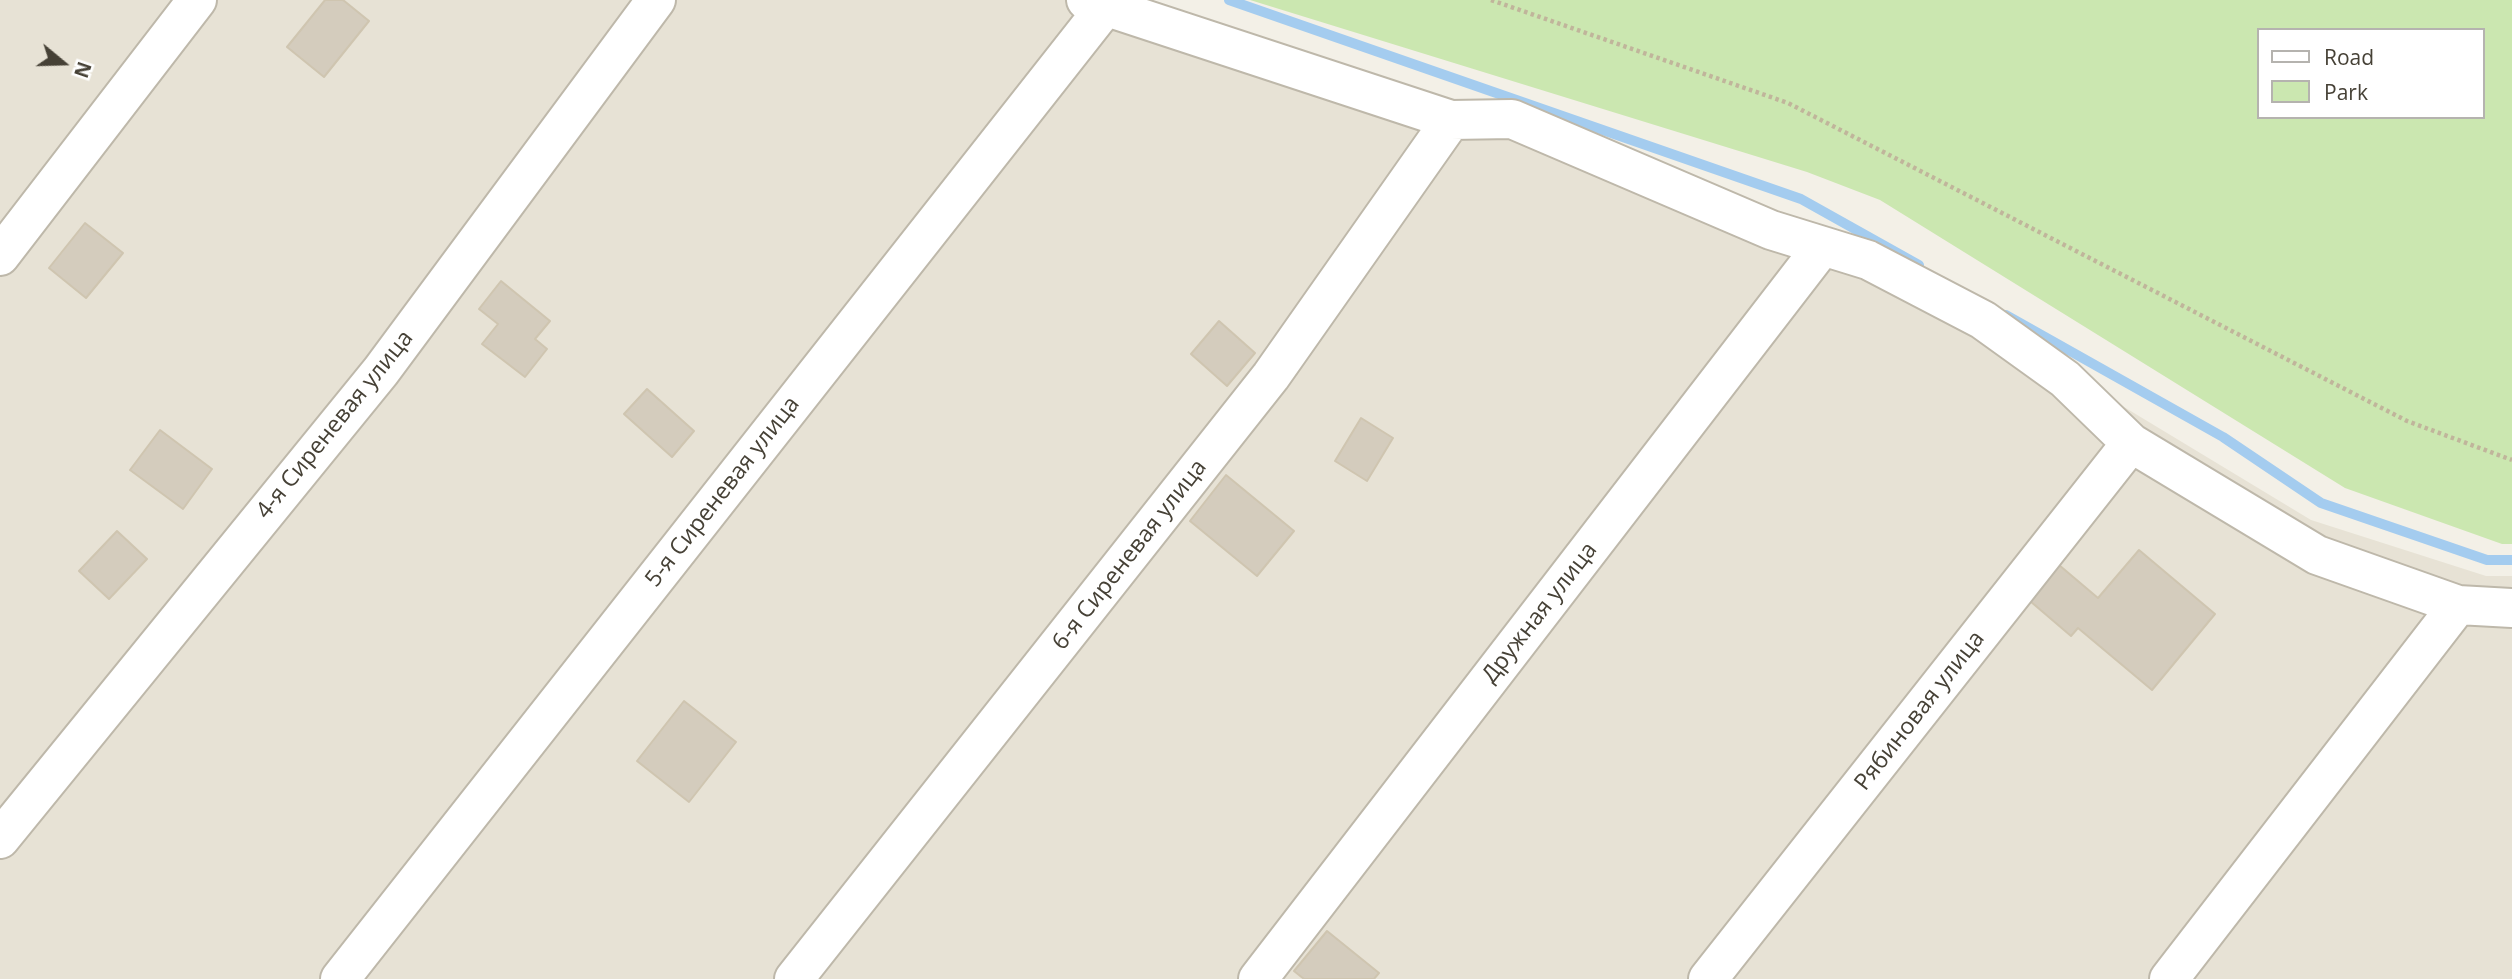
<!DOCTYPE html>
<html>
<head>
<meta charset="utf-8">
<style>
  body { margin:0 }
  #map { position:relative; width:2512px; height:979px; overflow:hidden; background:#f3f0e7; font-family:"Open Sans",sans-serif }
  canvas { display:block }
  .legend { position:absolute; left:2257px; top:28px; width:228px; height:91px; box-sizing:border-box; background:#fff; border:2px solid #b5b3af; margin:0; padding:9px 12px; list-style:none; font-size:21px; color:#464136 }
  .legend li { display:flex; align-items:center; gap:14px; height:35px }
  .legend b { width:35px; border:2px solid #b5b3af }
  .north { position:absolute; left:28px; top:28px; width:70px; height:70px; -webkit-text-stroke:5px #fff; paint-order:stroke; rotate:109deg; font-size:19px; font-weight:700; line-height:28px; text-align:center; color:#464136 }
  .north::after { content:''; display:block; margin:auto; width:24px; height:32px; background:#464136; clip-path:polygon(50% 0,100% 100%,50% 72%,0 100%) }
</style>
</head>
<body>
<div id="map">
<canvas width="2512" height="979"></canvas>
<ul class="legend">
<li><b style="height:9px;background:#fff"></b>Road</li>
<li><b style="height:19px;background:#cbe7b0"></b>Park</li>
</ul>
<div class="north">N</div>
</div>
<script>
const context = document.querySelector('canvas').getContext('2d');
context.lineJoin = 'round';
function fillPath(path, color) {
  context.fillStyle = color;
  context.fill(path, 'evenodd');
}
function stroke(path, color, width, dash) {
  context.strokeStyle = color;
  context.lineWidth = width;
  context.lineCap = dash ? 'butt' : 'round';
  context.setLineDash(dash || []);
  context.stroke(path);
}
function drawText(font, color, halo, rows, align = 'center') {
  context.font = font + ' "Open Sans",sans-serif';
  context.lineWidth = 5;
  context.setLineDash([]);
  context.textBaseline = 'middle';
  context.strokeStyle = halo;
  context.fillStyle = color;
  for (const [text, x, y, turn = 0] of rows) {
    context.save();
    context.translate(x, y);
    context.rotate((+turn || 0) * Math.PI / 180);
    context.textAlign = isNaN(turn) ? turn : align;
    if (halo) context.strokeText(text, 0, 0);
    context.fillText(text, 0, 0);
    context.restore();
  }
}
fillPath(new Path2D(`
  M0,0H1066L1856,245L2311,520L2486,576H2512V979H0Z`), '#e7e2d5');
fillPath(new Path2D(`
  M1250,0H2512V544H2502L2345,488L1880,200L1807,172ZM2258,30H2482V117H2258Z`), '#cbe7b0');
stroke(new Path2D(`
  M1229,0L1801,199L1919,265
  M2006,315L2223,437L2321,503L2487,560H2512`), '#a4ccef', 10);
const building = new Path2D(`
  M325,0H343L369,21L324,77L287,47Z
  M85,223L123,253L86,298L49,268Z
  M501,281L550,321L535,339L547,349L525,377L482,344L498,324L479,309Z
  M1219,321L1255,353L1227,386L1191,354Z
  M647,389L694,431L672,457L624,414Z
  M1361,418L1393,438L1367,481L1335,461Z
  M160,430L212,469L183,509L130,470Z
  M1226,475L1294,531L1257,576L1190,521Z
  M117,531L147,559L109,599L79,571Z
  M2139,550L2215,614L2152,690L2078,628L2071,636L2030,601L2059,565L2098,598Z
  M684,701L736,742L689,802L637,761Z
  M1327,931L1379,973L1374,979H1304L1294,971Z`);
fillPath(building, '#d4ccbd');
stroke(building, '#cfc5b0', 2);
const street = new Path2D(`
  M1086,0L1451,120L1512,119L1771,230L1868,260L1983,320L2065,379L2131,443L2317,555L2458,605L2512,608
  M0,256L197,0
  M0,839L381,371L656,0
  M340,979L1106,6
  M794,979L1271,376L1451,120
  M1258,979L1822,247
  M1708,979L2131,443
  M2169,979L2458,605`);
stroke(street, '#beb8aa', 42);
stroke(new Path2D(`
  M1491,0L1788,103L2407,421L2512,460`), '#c0b59b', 4.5, [3.5, 3.5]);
stroke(street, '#fff', 38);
drawText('23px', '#464136', '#fff', [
  ["4-я Сиреневая улица",335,425,-51],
  ["5-я Сиреневая улица",723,492,-52],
  ["6-я Сиреневая улица",1130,555,-52],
  ["Дружная улица",1540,613,-52],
  ["Рябиновая улица",1920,711,-52]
]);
</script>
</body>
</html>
